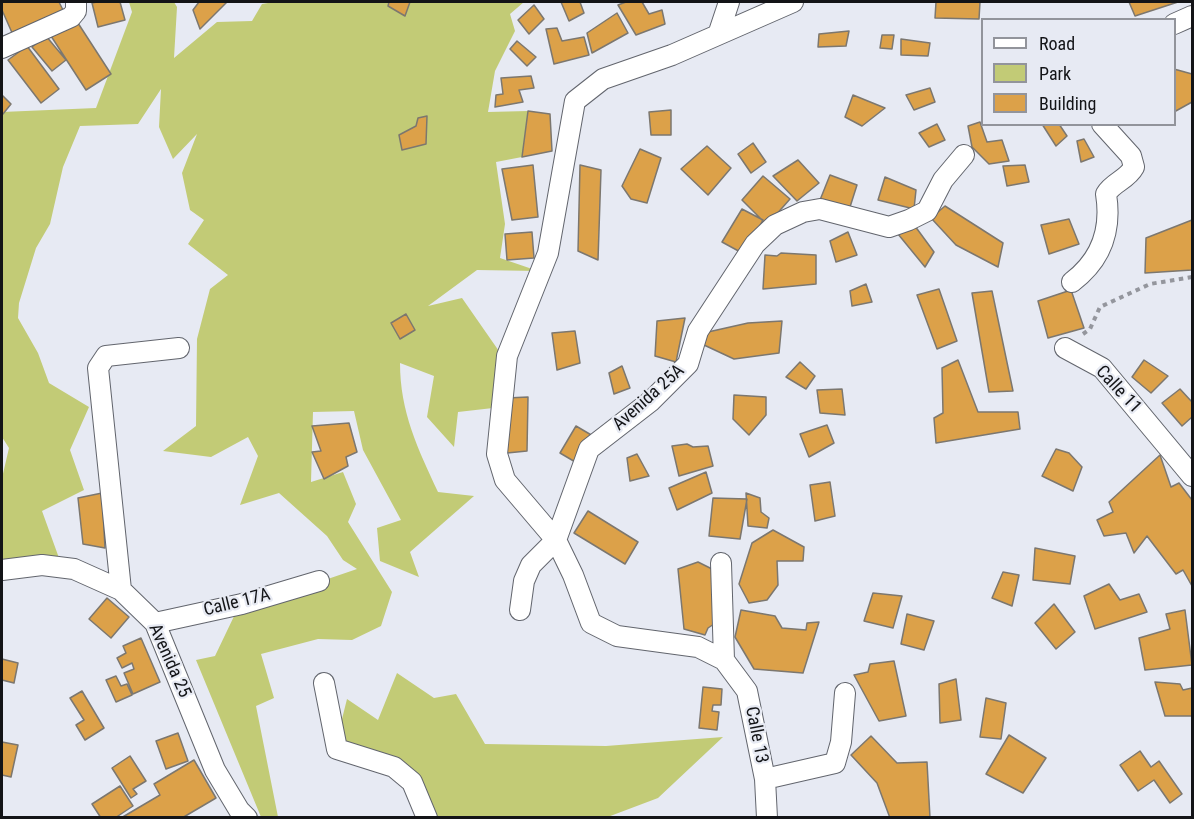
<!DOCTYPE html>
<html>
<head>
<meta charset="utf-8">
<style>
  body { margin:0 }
  #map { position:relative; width:1194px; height:819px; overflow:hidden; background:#e7eaf3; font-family:"Roboto Condensed",sans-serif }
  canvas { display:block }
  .frame { position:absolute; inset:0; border:3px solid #131417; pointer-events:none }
  .legend { position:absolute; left:981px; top:18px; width:195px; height:108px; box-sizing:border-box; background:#e7eaf3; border:2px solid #92949b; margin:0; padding:8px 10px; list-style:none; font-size:18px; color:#131417 }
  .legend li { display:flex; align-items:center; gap:12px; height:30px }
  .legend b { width:30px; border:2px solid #92949b }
</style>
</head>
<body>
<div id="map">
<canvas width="1194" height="819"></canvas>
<div class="frame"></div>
<ul class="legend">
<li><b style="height:8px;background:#fff"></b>Road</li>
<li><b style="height:16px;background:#c2cb76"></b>Park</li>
<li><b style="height:16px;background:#dca149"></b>Building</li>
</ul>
</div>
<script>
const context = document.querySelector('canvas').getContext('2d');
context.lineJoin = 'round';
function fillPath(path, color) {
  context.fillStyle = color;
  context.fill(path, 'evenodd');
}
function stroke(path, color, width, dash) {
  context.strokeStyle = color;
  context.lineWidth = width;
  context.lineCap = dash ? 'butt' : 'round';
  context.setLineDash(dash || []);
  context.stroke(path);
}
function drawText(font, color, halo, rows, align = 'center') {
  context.font = font + ' "Roboto Condensed",sans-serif';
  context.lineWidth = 4.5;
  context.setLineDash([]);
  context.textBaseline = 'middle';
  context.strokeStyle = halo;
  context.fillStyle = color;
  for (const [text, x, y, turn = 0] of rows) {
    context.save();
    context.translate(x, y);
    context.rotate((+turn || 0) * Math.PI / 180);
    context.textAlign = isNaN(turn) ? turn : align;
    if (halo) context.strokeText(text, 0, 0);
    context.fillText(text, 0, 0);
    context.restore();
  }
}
fillPath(new Path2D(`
  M129,2H174L177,7L174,58L217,22L252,21L262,4L274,2H524L510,14L515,31L495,71L488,112L528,111L522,157L496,162L505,224L500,258L538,271L477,270L428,306L462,298L501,354L493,408L458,412L454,447L427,417L434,376L400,363C400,412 418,449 438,492L474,496L410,552L419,577L380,561L377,528L401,520L363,450L354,411L313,412L311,482L343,472L356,504L348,522L392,592L381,626L352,640L318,639L261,654L274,698L256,706L278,817H261L196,660L215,656L237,610L357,569L343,560L327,536L279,493L240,505L258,456L248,437L211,457L163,451L196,426L197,339L210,289L228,275L188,244L204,220L190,210L182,173L197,134L173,159L159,127L161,89L138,124L80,126L63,167L50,224L36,248L19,303L18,318L38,353L49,383L89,407L70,450L84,490L42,511L59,558L19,568L2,558V478L9,448L2,437V112L96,108L132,12Z
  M397,673L434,698L456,694L485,744L606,746L723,737L658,798L605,818L431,817L410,767L336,743L347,699L378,720Z`), '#c2cb76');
const building = new Path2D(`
  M2,2H59L64,12L13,35L2,10Z
  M97,2H120L125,20L98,27L92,3Z
  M199,2H227L200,29L193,10Z
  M389,2H410L405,16L388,6Z
  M561,2H580L584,13L569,21Z
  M626,2H642L649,14L662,10L665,24L636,35L618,5Z
  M936,2H980L979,19L935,18Z
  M1129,2H1178L1135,16Z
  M534,5L544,19L529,34L518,20Z
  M617,13L628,33L592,53L587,33Z
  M76,20L111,74L86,90L51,36Z
  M557,28L562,41L584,37L589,55L554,64L546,29Z
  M849,31L846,46L818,47L819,34Z
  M882,35H894L892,49L880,48Z
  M46,36L66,60L52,71L32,47Z
  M901,39L930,43L928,56L901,55Z
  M517,41L536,57L527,66L510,49Z
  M27,46L59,89L41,103L8,60Z
  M1174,69L1192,74V102L1174,112Z
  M531,76L534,88L519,90L523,102L495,107L496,95L503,94L501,78Z
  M930,88L935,102L914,110L906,95Z
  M2,95L11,104L3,114L2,112Z
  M853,95L885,108L862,126L845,117Z
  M671,110V135H651L649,112Z
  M528,111L550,114L552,151L522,157Z
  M427,116L426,144L402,150L399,135L416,126L418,118Z
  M980,122L987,142L1002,140L1009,161L989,164L972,147L968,126Z
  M937,124L945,140L929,147L919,133Z
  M1042,124H1059L1067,136L1056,146Z
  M1084,139L1094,157L1081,162L1077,141Z
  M753,143L766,162L751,173L738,154Z
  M707,146L731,168L708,195L681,169Z
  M640,149L661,158L647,203L631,199L622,186Z
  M798,160L819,183L797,201L773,176Z
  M533,165L538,217L512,220L502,169Z
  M580,165L601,170L598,260L578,251Z
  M1025,165L1029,182L1007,186L1003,166Z
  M830,175L857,185L850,207L820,200Z
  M763,176L790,199L767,225L742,200Z
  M885,177L916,190L914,209L878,200Z
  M945,206L1003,243L998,267L956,245L931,218Z
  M742,209L763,220L744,254L722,242Z
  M1069,219L1079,244L1049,254L1041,225Z
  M1192,220V270L1145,273L1146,238Z
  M912,222L934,252L925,267L898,234Z
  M532,232L534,258L507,260L505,234Z
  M848,232L857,255L836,262L830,241Z
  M781,253L816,255V284L763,289L765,255L777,256Z
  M866,284L872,302L852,306L850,291Z
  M939,289L957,341L937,349L917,295Z
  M1071,290L1084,328L1048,338L1038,301Z
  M992,291L1013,391L989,392L972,293Z
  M406,314L415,330L400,339L391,323Z
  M685,318L676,362L655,356L657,321Z
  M782,321L779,353L734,359L704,345L708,332L748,323Z
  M575,331L580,363L557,370L552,333Z
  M958,360L978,412H1018L1020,429L936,443L934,418L943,413L942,368Z
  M1144,360L1168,376L1151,393L1132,377Z
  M800,362L815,376L806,389L786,377Z
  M622,366L630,388L614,394L609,373Z
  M842,389L845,415L820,413L817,390Z
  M1180,389L1192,402V417L1182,426L1162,403Z
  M734,395L766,397V415L749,435L733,419Z
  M528,397L527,451L507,453V398Z
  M349,423L357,452L346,457L348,466L324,479L312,452L321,451L312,426Z
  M827,425L834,443L809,457L800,434Z
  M576,426L593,436L577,463L560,453Z
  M687,444L693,447L708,446L713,466L679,476L672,446Z
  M1056,449L1069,453L1082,467L1073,491L1042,476Z
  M637,454L649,476L630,481L627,458Z
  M1160,455L1171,487L1179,483L1192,500V586L1183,570L1176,574L1147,536L1134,553L1126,533L1104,536L1097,520L1113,512L1109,502Z
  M706,472L712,493L677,510L669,488Z
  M830,482L835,516L815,521L810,485Z
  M102,493L105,548L83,544L78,498Z
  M746,493L760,498L761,512L769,518L767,528L748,526Z
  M713,498L747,499L740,539L709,536Z
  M588,511L638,542L625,564L574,533Z
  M773,530L804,547L803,561H777L778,585L767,600L749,603L739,584L752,543Z
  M1035,548L1075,556L1070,584L1033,580Z
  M698,562L714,570V624L708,628L705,635L684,629L678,569Z
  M1003,572L1019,575L1012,606L992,598Z
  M1109,584L1120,600L1139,594L1147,612L1095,629L1084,596Z
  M873,593L902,596L893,628L864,621Z
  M107,598L129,617L111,638L89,619Z
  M1054,604L1075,632L1056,649L1035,623Z
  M741,610L775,616L782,628L806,630L807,623L819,622L803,673L754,669L735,637Z
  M1185,610L1192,665L1145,670L1139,638L1170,629L1166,614Z
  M907,614L934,621L924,650L901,644Z
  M141,638L160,682L133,694L124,673L134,669L132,663L122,668L117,658L126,653L123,646Z
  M2,659L18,663L14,683L2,680Z
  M894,661L906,716L879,721L854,675L868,672L870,664Z
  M116,676L121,686L127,684L132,695L116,702L106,680Z
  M956,679L961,720L940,723L939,684Z
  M1155,682L1180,684L1183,690L1192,688V716H1165Z
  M703,687L722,689L721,705H713L712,711L719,712L717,730L699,728Z
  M82,691L104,728L85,740L76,725L84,720L70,698Z
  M986,698L1006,703L1001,739L980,737Z
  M178,733L188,761L166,769L156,741Z
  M1009,735L1046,758L1023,793L986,774Z
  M871,736L897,763L927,762L930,818H890L877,783L851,755Z
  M2,742L18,745L11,777L2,775Z
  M1140,751L1151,767L1159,761L1182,794L1170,803L1154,780L1138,791L1120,765Z
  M130,756L146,781L133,789L137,794L131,798L112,768Z
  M194,760L216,798L182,818H121L160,795L154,784Z
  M120,786L133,806L115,818H101L92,804Z`);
fillPath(building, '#dca149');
stroke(building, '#7c776f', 1.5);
const minor = new Path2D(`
  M1174,24L1192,16
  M719,32L729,2
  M2,48L71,17L76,11V2
  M1072,282C1101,260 1112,231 1106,194C1113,182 1127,180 1134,167L1131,156L1102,124
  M1065,348L1102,368L1192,476
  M721,563L724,660
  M2,570L42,565L74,569L121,590L155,623L215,770L239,810L247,818
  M121,590L98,368L106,356L179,348
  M520,610L524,581L531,565L556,540L589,449L651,401L688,364L698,331L755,244L775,225L803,212L820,209L889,227L909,220L927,211L943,180L964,155
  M155,623L242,604L319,581
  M324,683L337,749L394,767L412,782L427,818
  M765,779L835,763L841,742L845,693
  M767,818L765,779L747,691L724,660L698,647L617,636L591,623L573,575L556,540L505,480L497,454L507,356L548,253L575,101L603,79L672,55L793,2`);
stroke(minor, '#62656d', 22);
stroke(new Path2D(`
  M1083,334L1090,329L1100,307L1150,284L1192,277`), '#94969d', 4, [4.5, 4.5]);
stroke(minor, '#fff', 20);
drawText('18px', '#131417', '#e7eaf3', [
  ["Calle 11",1118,390,47],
  ["Avenida 25A",649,398,-42],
  ["Calle 17A",237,603,-14],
  ["Avenida 25",169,661,66],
  ["Calle 13",756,735,79]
]);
</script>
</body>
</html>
